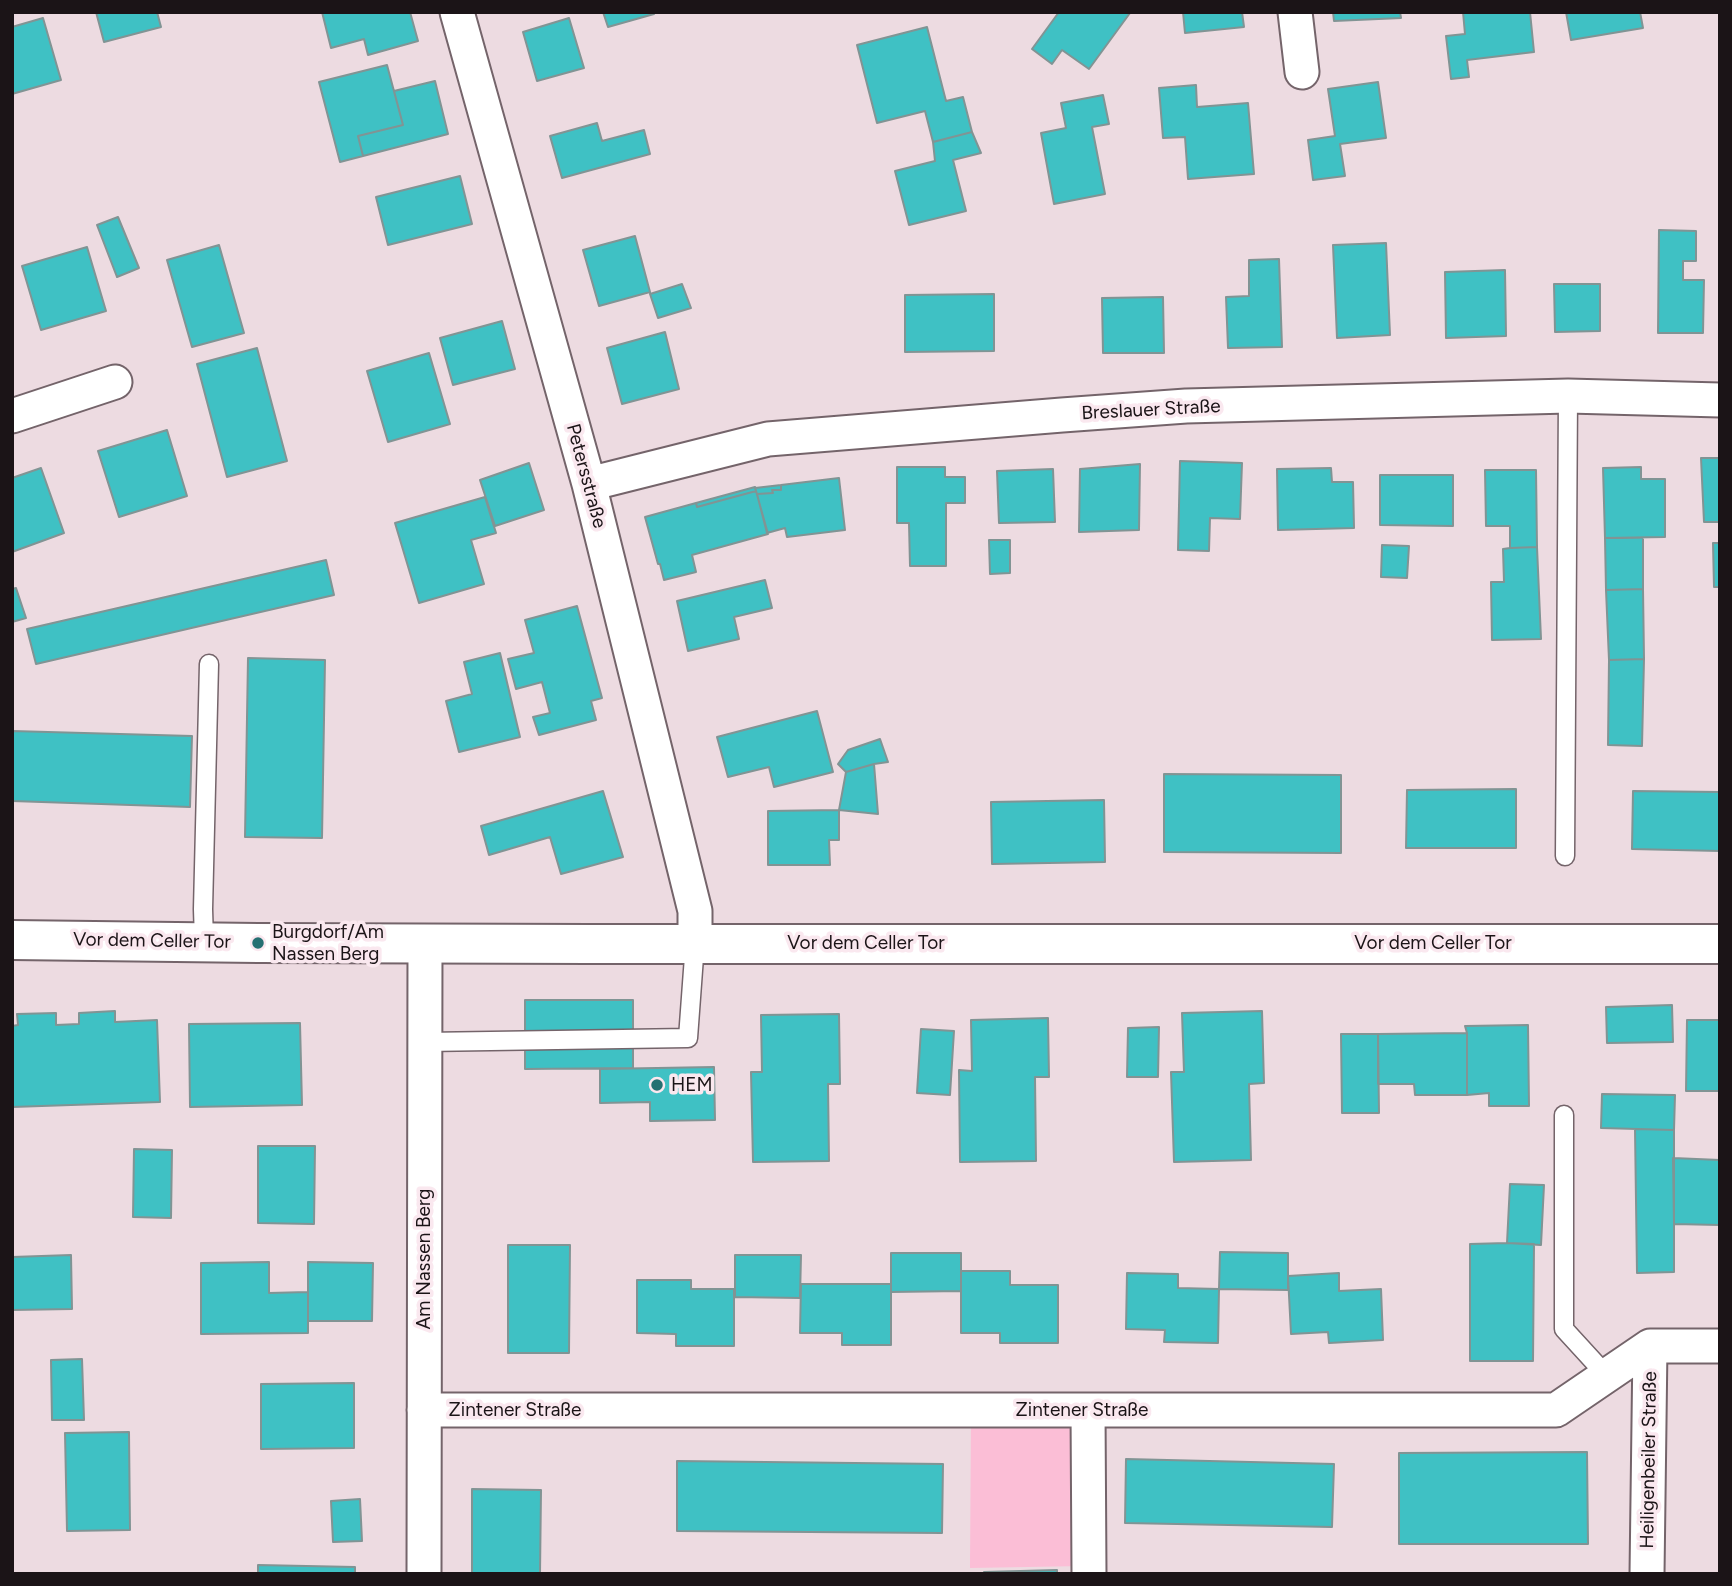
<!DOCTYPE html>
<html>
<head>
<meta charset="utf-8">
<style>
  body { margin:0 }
  #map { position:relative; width:1732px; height:1586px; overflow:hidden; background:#eddbe1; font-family:Figtree,sans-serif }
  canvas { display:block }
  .frame { position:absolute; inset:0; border:14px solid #1b1417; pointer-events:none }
</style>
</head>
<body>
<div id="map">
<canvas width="1732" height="1586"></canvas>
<div class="frame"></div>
</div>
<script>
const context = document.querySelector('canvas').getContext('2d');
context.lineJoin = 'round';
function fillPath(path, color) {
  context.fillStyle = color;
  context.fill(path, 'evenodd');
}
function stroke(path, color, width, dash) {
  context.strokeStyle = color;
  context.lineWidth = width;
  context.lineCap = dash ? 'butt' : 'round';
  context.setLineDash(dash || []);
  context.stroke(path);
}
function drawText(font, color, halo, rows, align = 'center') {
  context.font = font + ' Figtree,sans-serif';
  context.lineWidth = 7;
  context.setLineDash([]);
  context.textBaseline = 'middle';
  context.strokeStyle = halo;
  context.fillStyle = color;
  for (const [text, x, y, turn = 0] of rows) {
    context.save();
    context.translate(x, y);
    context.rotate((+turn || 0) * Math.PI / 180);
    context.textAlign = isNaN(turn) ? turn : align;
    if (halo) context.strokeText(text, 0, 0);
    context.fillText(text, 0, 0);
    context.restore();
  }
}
fillPath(new Path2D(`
  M971,1417H1083L1084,1566L970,1568Z`), '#fbbed6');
const building = new Path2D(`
  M96,12H157L161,27L104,42Z
  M322,12H410L418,41L368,55L364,39L331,48Z
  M603,12H653L654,14L608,27Z
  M1059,12H1129L1130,13L1089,69L1062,50L1052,64L1032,49Z
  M1183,12H1242L1244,27L1185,33Z
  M1333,12H1400L1401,18L1334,21Z
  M1463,12H1530L1534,52L1467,60L1469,77L1451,79L1446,36L1465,34Z
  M1566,12H1640L1643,28L1571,40Z
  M43,18L61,80L12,94V27Z
  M569,18L584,68L537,81L523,32Z
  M927,27L946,101L963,97L972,132L933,142L925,111L877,123L857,45Z
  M387,65L403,125L358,136L363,156L340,162L319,82Z
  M435,81L448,134L363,156L358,136L403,125L394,91Z
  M1378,82L1386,138L1340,144L1345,176L1313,180L1308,140L1335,136L1328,89Z
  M1196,85L1197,107L1248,103L1254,174L1188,179L1185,137L1163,138L1159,88Z
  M1103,95L1109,124L1092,127L1105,194L1054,204L1041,133L1066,128L1061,103Z
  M597,123L602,141L644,130L650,154L562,178L550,136Z
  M972,132L981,153L953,160L966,211L909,225L895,171L935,161L933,142Z
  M460,176L472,224L388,245L376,197Z
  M118,217L139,268L117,277L97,225Z
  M1659,230L1696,231V261H1683V280H1704L1703,333H1658Z
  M635,236L650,292L599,306L583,250Z
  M1386,243L1390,335L1337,338L1333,245Z
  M219,245L244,333L192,347L167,260Z
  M87,247L106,311L41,330L22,266Z
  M1279,259L1282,347L1228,348L1226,297L1249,296V260Z
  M1505,270L1506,336L1446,338L1445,272Z
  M682,284L691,308L658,318L650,294Z
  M1554,284H1600V331L1555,332Z
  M994,294V351L905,352V295Z
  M1163,297L1164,353H1103L1102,298Z
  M502,321L515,369L453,385L440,338Z
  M665,332L679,389L622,404L607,348Z
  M257,348L287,461L227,477L197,364Z
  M429,353L450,424L388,442L367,371Z
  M167,430L187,496L119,517L98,451Z
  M1701,458H1720V522H1704Z
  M1180,461L1242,463L1240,519L1210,518L1209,551L1178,550Z
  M529,463L544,510L495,526L480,480Z
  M1140,464L1139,530L1079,532L1080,469Z
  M897,467H945V477H965V503H946V566H910L909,523H897Z
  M1641,467V479H1665V537L1605,538L1603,468Z
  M41,468L64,533L12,552V478Z
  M1331,468L1332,482H1353L1354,528L1278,530L1277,469Z
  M1053,469L1055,522L999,523L997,471Z
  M1485,470H1536L1537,547L1510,548V526H1486Z
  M1380,475H1453V526L1380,525Z
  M839,478L845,530L787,537L785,528L767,533L757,494L773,493L772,490H781V485Z
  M781,485V490H772L773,493L757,494L755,488Z
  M755,487L756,491L697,507L696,503Z
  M756,491L768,534L692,555L696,572L664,580L660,564H658L645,517L696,503L697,507Z
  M485,497L496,533L471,540L484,584L419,603L395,523Z
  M1605,538H1643V589L1606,590Z
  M989,540H1010V573L990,574Z
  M1713,543H1720V587H1714Z
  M1382,545L1409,546L1407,578L1381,577Z
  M1537,547L1541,639L1492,640L1491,582H1504L1503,549L1510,548Z
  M326,560L334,595L36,664L27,629Z
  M765,580L772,608L734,617L739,639L688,651L677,601Z
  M16,588L26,618L12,622V589Z
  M1643,589L1644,659L1609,660L1606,590Z
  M577,606L602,698L591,701L596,720L539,735L533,717L550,713L542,682L516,689L508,659L534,653L525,620Z
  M500,653L520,737L459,752L446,701L472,694L464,662Z
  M248,658L325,660L322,838L245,837Z
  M1644,659L1642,746L1608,745L1609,660Z
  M817,711L833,772L774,787L769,767L728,777L717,737Z
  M12,731L192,736L190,807L12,801Z
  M880,739L888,762L874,764L846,772L838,764L848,750Z
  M874,764L878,814L839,810L846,772Z
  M1164,774L1341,775V853L1164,852Z
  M1516,789V848H1406L1407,790Z
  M603,791L623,857L561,874L550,837L489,855L481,826Z
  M1633,791L1720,792V851L1632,849Z
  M1104,800L1105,862L992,864L991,802Z
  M839,810V840H829L830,865H768V811Z
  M525,1000H633V1068L525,1069Z
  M1672,1005L1673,1042L1607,1043L1606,1007Z
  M115,1011V1022L157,1020L160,1102L12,1107V1026L18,1025L17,1014L56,1013V1025L79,1024V1013Z
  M1262,1011L1264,1083L1249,1084L1251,1160L1174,1162L1171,1072H1184L1182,1013Z
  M839,1014L840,1084H828L829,1161L753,1162L751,1072H762L761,1015Z
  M1048,1018L1049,1077H1035L1036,1161L960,1162L959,1070L972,1071L971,1020Z
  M1687,1020H1720V1091H1686Z
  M300,1023L302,1105L190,1107L189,1024Z
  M1528,1025L1529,1106H1489V1093L1467,1095V1033L1465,1026Z
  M1159,1027L1158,1077H1127L1128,1028Z
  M921,1029L954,1031L950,1095L917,1093Z
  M1467,1033V1095H1415L1414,1084H1378V1034Z
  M1341,1034H1378L1379,1113H1342Z
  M714,1067L715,1120L650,1121V1102L600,1103V1069Z
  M1602,1094L1675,1095L1674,1130L1601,1128Z
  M1635,1129L1674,1130V1272L1637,1273Z
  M258,1146H315L314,1224L258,1223Z
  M134,1149L172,1150L171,1218L133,1217Z
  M1673,1158L1720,1160V1225L1674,1224Z
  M1510,1184L1544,1185L1541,1245L1507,1243Z
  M1507,1243L1534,1244L1533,1361H1470V1244Z
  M508,1245H570L569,1353H508Z
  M1220,1252L1288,1253V1290L1219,1289Z
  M891,1253H961V1291L891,1292Z
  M71,1255L72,1309L12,1310V1257Z
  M735,1255H801L800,1298L735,1297Z
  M269,1262V1293L308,1292V1333L201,1334V1263Z
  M308,1262L373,1263L372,1321H308Z
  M961,1271H1010V1285H1058V1343H1000V1333H961Z
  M1127,1273L1178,1274V1288L1219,1289L1218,1343L1164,1342L1165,1330L1126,1329Z
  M1339,1273V1291L1381,1289L1383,1340L1329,1343L1328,1332L1291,1334L1288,1276Z
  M637,1280H691V1289H734V1346H676V1334L637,1333Z
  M801,1284H891V1345H842V1333H800Z
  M82,1359L84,1420H52L51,1360Z
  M354,1383V1448L261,1449V1384Z
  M129,1432L130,1530L67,1531L65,1433Z
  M1587,1452L1588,1544H1399V1453Z
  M1126,1459L1334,1464L1332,1527L1125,1523Z
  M677,1461L943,1464L942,1533L677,1531Z
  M472,1489L541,1490L540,1574H472Z
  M360,1499L362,1541L333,1542L331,1501Z
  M258,1565L355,1567V1574H258Z
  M1057,1570V1574H984V1572Z`);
fillPath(building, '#3fc1c4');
stroke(building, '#819494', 2);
const lane = new Path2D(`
  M1565,856L1568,396
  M204,941L203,909L209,664
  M425,1042L688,1038L695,943
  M1564,1115V1329L1607,1376`);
const street = new Path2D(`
  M457,12L589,484L695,911V943
  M1295,12L1302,72
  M12,416L115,382
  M589,484L768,439L1062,415L1186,406L1568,396L1720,400
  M424,1410H1556L1650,1346H1720
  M1088,1410L1089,1574
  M424,1574L425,944
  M1647,1574L1650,1346`);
const secondary = new Path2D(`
  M12,940L258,943L590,944H1720`);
stroke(lane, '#74646a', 21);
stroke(street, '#74646a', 37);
stroke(secondary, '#74646a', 42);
stroke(lane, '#fff', 18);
stroke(street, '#fff', 33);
stroke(secondary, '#fff', 38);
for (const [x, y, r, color] of [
  [258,943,7,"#257072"],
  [657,1085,7,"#257072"]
]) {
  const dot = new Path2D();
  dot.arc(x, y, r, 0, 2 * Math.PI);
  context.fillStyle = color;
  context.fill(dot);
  stroke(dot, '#fae8ef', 2.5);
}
drawText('19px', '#1b1417', '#fae8ef', [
  ["Breslauer Straße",1151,410,-3],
  ["Petersstraße",586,476,75],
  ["Vor dem Celler Tor",152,941,1],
  ["Vor dem Celler Tor",866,943],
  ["Vor dem Celler Tor",1433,943],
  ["Am Nassen Berg",424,1259,-90],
  ["Zintener Straße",515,1410],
  ["Zintener Straße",1082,1410],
  ["Heiligenbeiler Straße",1649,1460,-89]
]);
drawText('19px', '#1b1417', '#fae8ef', [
  ["Burgdorf/Am",272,932],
  ["Nassen Berg",272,954],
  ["HEM",671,1085]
], 'left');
</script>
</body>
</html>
